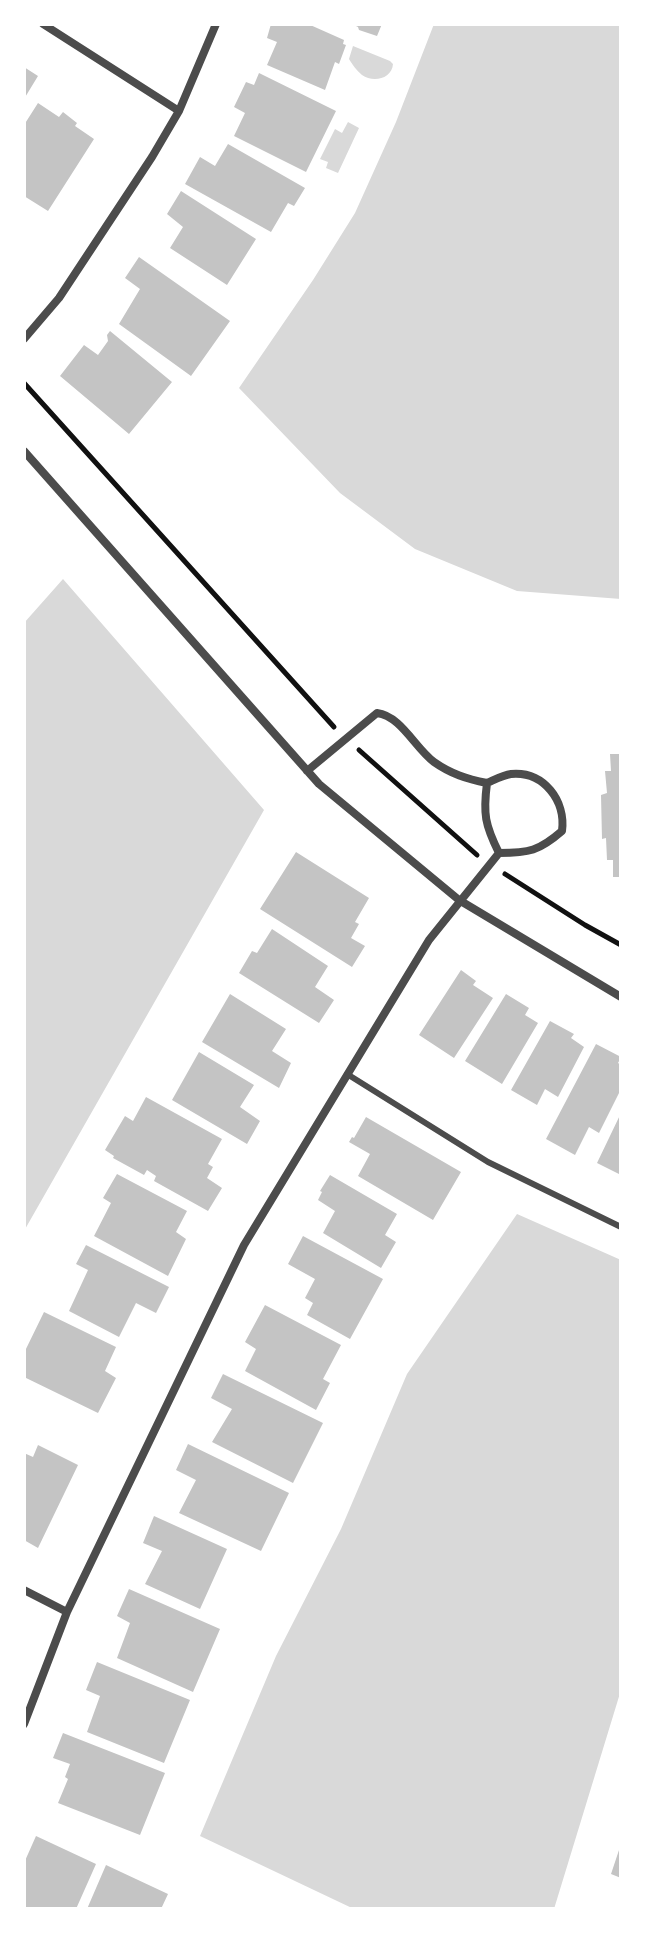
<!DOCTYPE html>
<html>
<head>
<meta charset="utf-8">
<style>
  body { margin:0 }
  #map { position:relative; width:645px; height:1933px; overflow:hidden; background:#fff; font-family:Lora,serif }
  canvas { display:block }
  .frame { position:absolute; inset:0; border:26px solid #fff; pointer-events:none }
</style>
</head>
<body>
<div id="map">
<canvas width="645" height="1933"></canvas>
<div class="frame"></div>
</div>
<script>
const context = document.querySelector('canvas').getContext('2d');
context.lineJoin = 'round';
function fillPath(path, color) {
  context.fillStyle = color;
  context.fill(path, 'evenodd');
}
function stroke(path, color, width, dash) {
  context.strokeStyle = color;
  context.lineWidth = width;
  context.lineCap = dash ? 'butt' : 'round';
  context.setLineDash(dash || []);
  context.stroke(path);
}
fillPath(new Path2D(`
  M434,24H621V599L517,591L415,549L340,493L239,388L313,280L355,213L396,122Z
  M353,46L390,61L393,64C392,79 373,83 362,75C357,71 352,64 349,59Z
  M348,122L359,128L338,173L326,168L328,162L320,159L335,129L342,133Z
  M63,579L264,810L24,1231V623Z
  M517,1214L621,1260V1690L554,1909H354L200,1836L276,1656L341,1529L407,1374Z`), '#d9d9d9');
fillPath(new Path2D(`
  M271,24H308L344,40L343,44L346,45L339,64L335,62L325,90L267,65L277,42L267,38Z
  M352,24H382L377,36L359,30L358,27Z
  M24,67L38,76L24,99Z
  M259,73L336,111L306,172L234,136L245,113L234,107L246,82L254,85Z
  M38,103L59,117L63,112L77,123L75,126L94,139L48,211L24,196V125Z
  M228,144L305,188L294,206L288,203L271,232L185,184L200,157L215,166Z
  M181,191L256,239L227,285L170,248L183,227L167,214Z
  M139,257L230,321L191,376L119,324L140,289L125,278Z
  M110,331L172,382L129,434L60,376L84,345L98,355L108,341L107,335Z
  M610,754H621V877H613V860H607L606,838L602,839L601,795L607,793L605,771H611Z
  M296,852L369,898L355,922L359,924L351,938L365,946L352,967L260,909Z
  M272,929L328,966L315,987L334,1000L319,1023L239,973L252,951L257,953Z
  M461,970L476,981L473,985L493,998L454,1058L419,1035Z
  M230,994L286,1029L272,1051L291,1063L279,1088L202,1042Z
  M506,994L529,1008L525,1015L538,1023L502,1084L465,1061Z
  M550,1021L574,1034L571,1038L584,1047L558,1097L545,1089L537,1105L511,1090Z
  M596,1044L621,1057L618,1063L621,1065V1089L599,1133L589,1127L575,1155L546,1139Z
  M199,1052L254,1085L240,1107L260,1121L247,1144L172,1100Z
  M146,1097L222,1139L208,1164L213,1167L207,1178L222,1188L208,1211L154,1181L156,1176L147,1170L144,1175L113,1158L114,1156L105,1150L125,1116L133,1121Z
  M621,1113V1175L597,1163Z
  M366,1117L461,1172L433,1220L358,1176L370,1154L349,1142L352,1137L354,1138Z
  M117,1174L187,1211L176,1232L186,1239L168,1276L94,1236L111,1203L103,1198Z
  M330,1175L397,1214L385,1235L396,1242L381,1268L323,1233L335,1211L318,1200L322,1192L320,1191Z
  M303,1236L383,1279L350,1339L307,1315L313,1303L305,1298L315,1279L288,1264Z
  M86,1245L169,1287L156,1313L136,1303L119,1337L69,1311L88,1270L76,1264Z
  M265,1305L341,1345L323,1379L330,1383L316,1410L245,1371L256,1349L245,1342Z
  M44,1312L116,1347L105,1371L116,1378L98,1413L24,1377V1353Z
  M223,1374L323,1423L293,1483L212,1442L232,1409L211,1398Z
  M188,1444L289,1493L261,1551L179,1513L196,1480L176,1470Z
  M38,1445L78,1465L38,1548L24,1540V1453L33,1457Z
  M154,1516L227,1549L200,1609L145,1584L162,1551L143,1543Z
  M129,1589L220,1629L193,1692L117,1658L130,1623L117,1616Z
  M97,1662L190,1700L164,1763L87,1732L100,1696L86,1690Z
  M63,1733L165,1773L140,1835L58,1803L68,1779L65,1777L70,1764L53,1758Z
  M36,1836L96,1864L76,1909H24V1863Z
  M620,1847H621V1878L611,1874Z
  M106,1865L168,1894L161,1909H87Z`), '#c4c4c4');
stroke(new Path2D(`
  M24,383L334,727
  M359,750L477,855
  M505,874L585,925L621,945`), '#111', 5);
stroke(new Path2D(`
  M347,1074L488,1162L621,1227`), '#4c4c4c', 6);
stroke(new Path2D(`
  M43,24L179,111
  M24,339L59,298L152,157L179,111L216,24
  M24,451L319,784L459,900L621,997
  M307,771L377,713C401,716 415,748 434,762C451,774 467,779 487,783
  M24,1590L67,1612
  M24,1724L67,1612L244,1245L429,940L499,853C529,853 539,851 562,831C566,801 544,771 511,774C503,775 494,780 487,783C483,814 485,825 499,853`), '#4c4c4c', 8);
</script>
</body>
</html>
